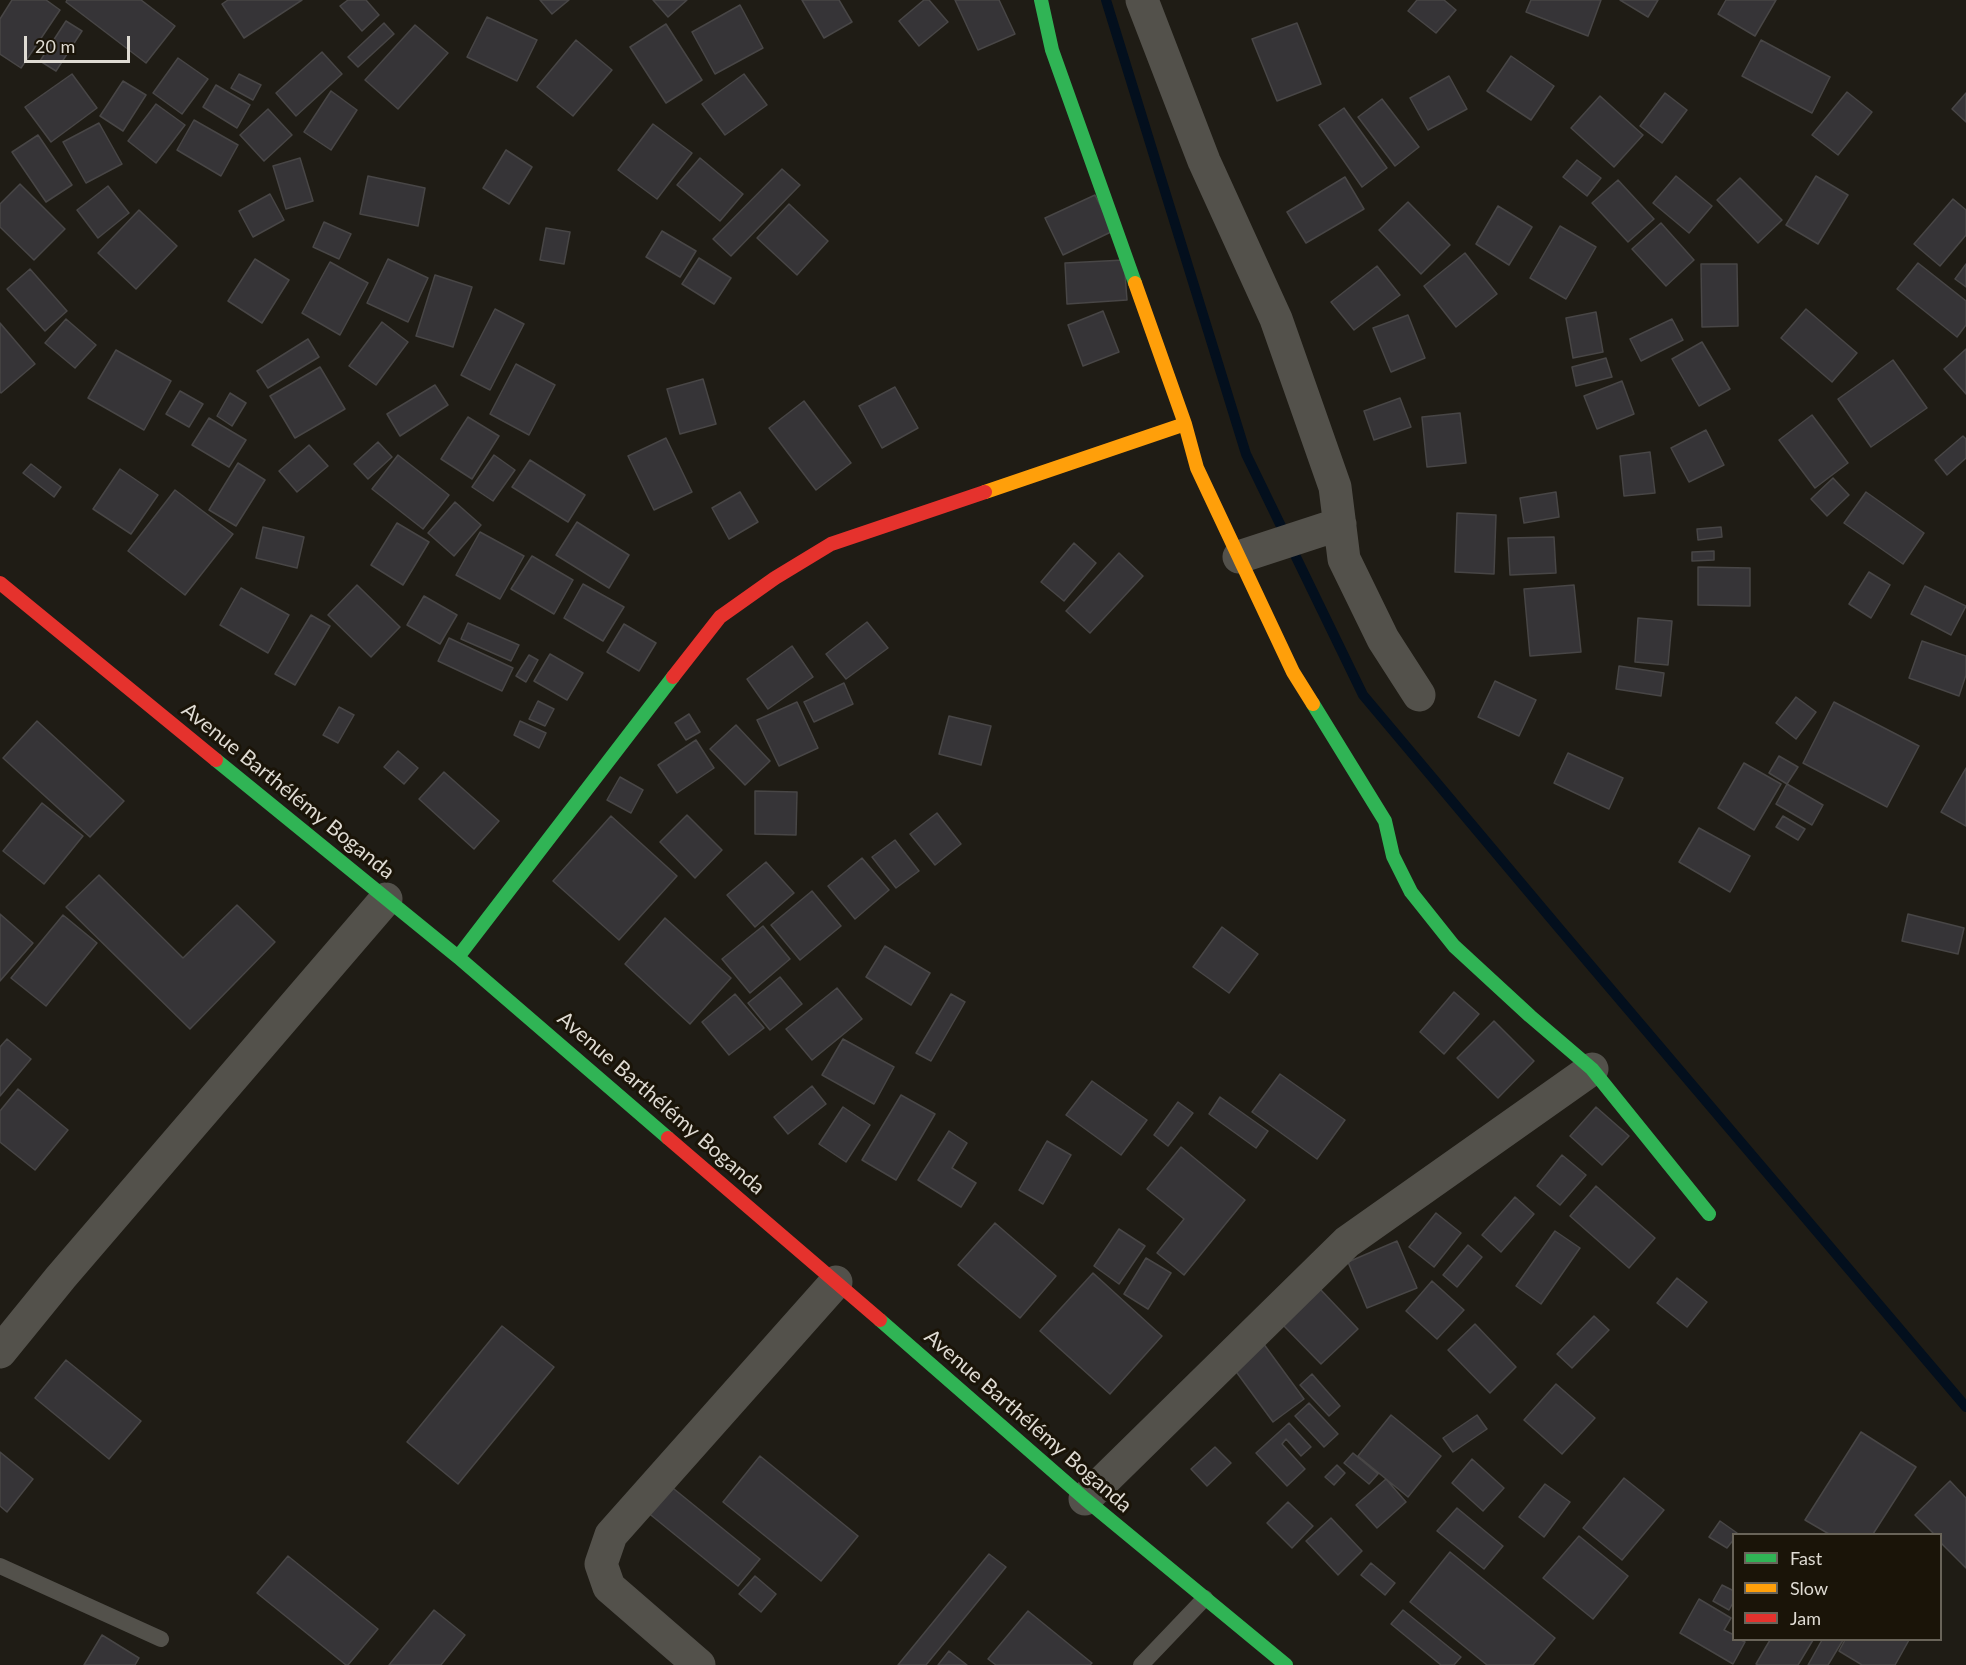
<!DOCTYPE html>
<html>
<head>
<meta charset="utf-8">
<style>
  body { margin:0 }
  #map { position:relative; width:1966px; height:1665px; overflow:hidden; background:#1f1c15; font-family:Lato,sans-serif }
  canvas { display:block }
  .legend { position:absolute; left:1732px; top:1533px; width:210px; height:108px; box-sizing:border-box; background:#1a1408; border:2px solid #696459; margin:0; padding:8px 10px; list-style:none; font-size:18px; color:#dfdbd3 }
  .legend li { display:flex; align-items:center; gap:12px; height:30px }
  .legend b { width:30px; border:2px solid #696459 }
  .scale { position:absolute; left:24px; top:36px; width:106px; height:27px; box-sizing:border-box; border:3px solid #dfdbd3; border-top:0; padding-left:8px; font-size:18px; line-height:21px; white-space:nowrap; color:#dfdbd3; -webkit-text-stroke:4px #1a1408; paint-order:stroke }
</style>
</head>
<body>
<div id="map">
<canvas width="1966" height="1665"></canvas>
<ul class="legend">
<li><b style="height:8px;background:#30b455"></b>Fast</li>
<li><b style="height:8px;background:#ff9f0a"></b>Slow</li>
<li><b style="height:8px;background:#e5322d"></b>Jam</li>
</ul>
<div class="scale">20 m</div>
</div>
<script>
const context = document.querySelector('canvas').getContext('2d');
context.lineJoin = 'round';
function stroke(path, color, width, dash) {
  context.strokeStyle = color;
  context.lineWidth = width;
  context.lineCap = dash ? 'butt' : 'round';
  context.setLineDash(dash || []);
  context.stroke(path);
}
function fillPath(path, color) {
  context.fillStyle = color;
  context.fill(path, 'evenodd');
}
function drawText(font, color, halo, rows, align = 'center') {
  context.font = font + ' Lato,sans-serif';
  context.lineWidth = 6;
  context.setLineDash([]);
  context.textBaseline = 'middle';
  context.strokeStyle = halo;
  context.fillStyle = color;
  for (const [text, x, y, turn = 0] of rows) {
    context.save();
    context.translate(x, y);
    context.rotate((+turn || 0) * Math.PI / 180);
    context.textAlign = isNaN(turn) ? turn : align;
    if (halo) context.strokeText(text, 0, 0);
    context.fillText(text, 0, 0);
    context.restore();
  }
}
stroke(new Path2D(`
  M1106,0L1246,454L1363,695L1558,927L1966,1407`), '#030f1d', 10);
const building = new Path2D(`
  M12,0H46L60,10L21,68L0,54V19Z
  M67,0H141L175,26L146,63L66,2Z
  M228,0H302L244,38L222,4Z
  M348,0H366L379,15L362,31L340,6Z
  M540,0H569L552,14Z
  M653,0H687L668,17Z
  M802,0H839L852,22L824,38Z
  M924,0H929L948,22L919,46L899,21Z
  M955,0H999L1015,34L978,50Z
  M1417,0H1444L1456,10L1436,33L1408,11Z
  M1531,0H1601L1588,36L1526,12Z
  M1620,0H1658L1648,17Z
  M1726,0H1776L1755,36L1718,14Z
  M740,5L763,48L715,74L692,32Z
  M487,17L537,40L517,81L467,57Z
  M66,21L82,31L56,71L40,61Z
  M384,23L394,34L358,67L348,57Z
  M1297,23L1321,84L1277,101L1252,39Z
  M666,24L702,80L666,103L630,47Z
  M415,25L448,53L398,109L365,80Z
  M576,40L612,70L573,116L537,87Z
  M1761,40L1830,77L1812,113L1742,76Z
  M322,52L342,74L296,116L276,93Z
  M1511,56L1554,86L1531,120L1487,91Z
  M178,58L208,79L182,114L153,93Z
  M72,74L97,108L51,142L25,107Z
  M239,74L261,85L253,100L231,88Z
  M744,74L767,105L725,135L702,104Z
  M1449,76L1467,109L1428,130L1410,98Z
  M123,81L146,95L123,131L100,116Z
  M216,85L250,105L237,128L203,107Z
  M331,91L357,110L331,150L304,132Z
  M1847,92L1872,112L1838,155L1812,135Z
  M1665,93L1687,110L1662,143L1640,126Z
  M1966,93V122L1952,109Z
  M1600,96L1643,135L1614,167L1571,128Z
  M1382,99L1419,147L1395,166L1358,117Z
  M156,104L185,125L156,163L128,141Z
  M1344,108L1387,168L1362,187L1319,125Z
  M268,109L292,135L264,161L240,135Z
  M194,120L238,145L221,176L177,150Z
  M99,123L122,164L86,183L63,142Z
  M653,124L692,153L657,199L618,170Z
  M38,135L72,185L46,202L12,152Z
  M506,150L532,167L509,204L483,188Z
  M300,158L313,201L286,209L273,166Z
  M700,158L743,194L720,221L677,185Z
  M1577,160L1601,178L1587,196L1563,177Z
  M782,169L800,185L731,256L713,239Z
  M368,176L425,188L418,226L360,214Z
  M1676,176L1712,206L1689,233L1653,203Z
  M1816,176L1848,195L1818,244L1786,225Z
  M1345,177L1364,209L1306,243L1287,212Z
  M1740,178L1782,220L1758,243L1717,200Z
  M1618,180L1654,219L1628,242L1592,203Z
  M20,184L65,229L34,260L0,227V204Z
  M108,186L129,213L98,238L77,210Z
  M270,194L284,220L253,237L239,211Z
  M1095,195L1113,231L1063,255L1045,218Z
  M1953,199L1966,210V235L1940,266L1914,244Z
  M1408,202L1450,245L1421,274L1379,230Z
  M789,204L828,241L797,275L757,238Z
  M1498,206L1532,227L1509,265L1476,244Z
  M139,210L177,246L136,289L98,253Z
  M324,222L351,234L339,259L313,247Z
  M1661,223L1694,260L1666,286L1632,249Z
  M1560,226L1596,247L1566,299L1530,278Z
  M546,228L570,232L564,264L540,260Z
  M662,231L696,251L680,277L646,257Z
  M1465,253L1497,294L1456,327L1424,286Z
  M699,258L731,278L714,304L682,284Z
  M255,259L289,280L262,323L228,301Z
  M388,259L428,278L408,322L367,303Z
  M1124,260L1127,300L1067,304L1065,263Z
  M330,262L368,283L340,335L302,313Z
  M1918,263L1966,301V325L1957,337L1897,289Z
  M1701,264H1737L1738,326L1702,327Z
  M1966,264V287L1955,279Z
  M1377,266L1400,295L1354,330L1331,302Z
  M30,269L67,311L45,331L7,289Z
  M435,275L472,287L453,347L416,336Z
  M495,309L524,324L490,390L461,375Z
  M1806,309L1857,353L1832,382L1781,338Z
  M1103,311L1119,352L1083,366L1068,325Z
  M1596,312L1603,352L1573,358L1566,318Z
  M1408,315L1425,358L1391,372L1373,328Z
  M66,319L96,345L75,368L45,343Z
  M1672,319L1683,340L1641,361L1630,339Z
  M382,322L408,342L376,385L349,366Z
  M0,323L35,364L1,393L0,392Z
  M308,339L319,357L268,388L257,371Z
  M1702,342L1730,389L1699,406L1672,359Z
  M1966,349V394L1944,369Z
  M116,350L171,381L144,430L88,398Z
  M1606,358L1612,377L1576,386L1572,367Z
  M1893,360L1927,408L1871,447L1838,399Z
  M516,364L555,385L529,435L490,414Z
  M320,367L345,409L295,438L270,396Z
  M703,379L716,424L680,434L667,389Z
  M1622,381L1634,414L1597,429L1584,396Z
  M435,385L448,405L400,436L387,414Z
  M895,387L918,428L882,448L859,406Z
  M180,391L203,404L189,427L166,414Z
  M230,393L246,403L232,426L217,416Z
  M1400,398L1411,427L1374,440L1364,411Z
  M804,401L851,463L816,490L769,428Z
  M1460,413L1466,463L1427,467L1422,417Z
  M1812,415L1848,463L1815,488L1779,440Z
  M468,417L499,436L472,479L441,459Z
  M209,418L246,440L229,467L192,445Z
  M1706,430L1724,465L1689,482L1671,448Z
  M1963,436L1966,439V458L1947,475L1935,460Z
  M666,438L692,492L654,510L628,456Z
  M378,442L392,457L368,479L354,464Z
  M309,445L328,466L297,492L279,471Z
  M1650,452L1655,493L1624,496L1620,456Z
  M398,455L449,495L423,529L372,489Z
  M494,455L515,470L493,501L472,487Z
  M530,460L585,495L568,522L512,487Z
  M238,463L265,480L236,526L209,510Z
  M31,464L61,487L54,497L23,473Z
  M120,469L158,495L131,534L93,509Z
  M1833,478L1849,495L1827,516L1811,499Z
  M175,490L233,534L185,595L128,551Z
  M740,492L758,522L729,539L712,508Z
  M1556,492L1559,517L1524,523L1520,498Z
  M1866,492L1924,533L1903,564L1844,523Z
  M455,502L481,525L454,556L428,533Z
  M1457,513L1496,515L1494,574L1455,572Z
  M577,522L629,555L609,588L556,555Z
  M397,523L429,542L403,585L371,565Z
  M263,527L304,537L297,568L256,558Z
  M1721,527L1722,537L1698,540L1697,529Z
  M480,532L524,556L500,599L456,575Z
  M1554,537L1556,573L1510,575L1508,538Z
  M1074,543L1096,563L1064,601L1041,582Z
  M1714,551V560L1692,561V552Z
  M1119,553L1143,576L1090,633L1066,611Z
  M532,556L573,580L554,614L511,589Z
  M1698,567L1750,568V606L1698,605Z
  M1869,572L1890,585L1871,618L1849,604Z
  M583,584L624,607L603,641L564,618Z
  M357,585L400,627L371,657L328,615Z
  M1574,585L1581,652L1530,656L1524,589Z
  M1925,586L1966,606L1951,635L1911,614Z
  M241,588L289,615L268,653L220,625Z
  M424,596L457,615L440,644L407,625Z
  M311,615L330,626L295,685L275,674Z
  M1638,618L1672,621L1668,665L1635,662Z
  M867,622L888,648L846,679L826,654Z
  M468,623L519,645L511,661L461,639Z
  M624,624L656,643L639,671L607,652Z
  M449,638L513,668L502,691L438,661Z
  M1922,641L1966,656V675L1959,696L1909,678Z
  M792,646L813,677L768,709L747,679Z
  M550,654L583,673L567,700L534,681Z
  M529,655L538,660L526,682L516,676Z
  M1619,666L1664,673L1661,696L1616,689Z
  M1495,681L1536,700L1519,736L1478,717Z
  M844,683L853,704L814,722L804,702Z
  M1796,697L1816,712L1796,739L1776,723Z
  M538,701L554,709L545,726L529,719Z
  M797,702L818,748L779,766L757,720Z
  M1834,702L1919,746L1887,807L1803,763Z
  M339,707L354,715L338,743L323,735Z
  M689,714L700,732L686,740L675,723Z
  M949,716L991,726L981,765L939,754Z
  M37,721L124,801L90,837L3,758Z
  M520,721L546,733L539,748L514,735Z
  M736,725L770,761L745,785L710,749Z
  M696,740L714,768L677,793L658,765Z
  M398,751L418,768L404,784L384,767Z
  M1568,753L1623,778L1609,809L1554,783Z
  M1779,756L1798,767L1787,784L1769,773Z
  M1744,763L1781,784L1754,830L1718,808Z
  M1966,768V826L1941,812Z
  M444,772L499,821L474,849L419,799Z
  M620,777L643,790L631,813L607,800Z
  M1787,784L1823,805L1812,825L1776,804Z
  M755,791L797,792L796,835L755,834Z
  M42,803L83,836L44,884L3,851Z
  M937,813L961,844L935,865L910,834Z
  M687,815L722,850L695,878L660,842Z
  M611,816L677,876L619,940L553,881Z
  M1783,816L1805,829L1798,840L1776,827Z
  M1699,828L1750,856L1730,892L1679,862Z
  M895,840L919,871L896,888L872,857Z
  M862,858L889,890L855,919L828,886Z
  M766,862L794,893L755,927L727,895Z
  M99,875L183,958L237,905L275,942L190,1029L66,907Z
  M812,891L841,926L800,960L771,925Z
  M0,914L33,943L0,981Z
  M1908,914L1964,928L1958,954L1902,941Z
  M63,915L97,943L46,1006L11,978Z
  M665,918L731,978L690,1024L625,964Z
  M763,926L790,959L750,993L722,959Z
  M1222,927L1258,954L1229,993L1193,967Z
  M885,946L930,973L911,1005L866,977Z
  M780,977L802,1004L770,1030L748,1003Z
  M837,988L862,1019L812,1060L786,1029Z
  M1454,992L1479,1014L1444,1054L1420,1032Z
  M735,994L764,1028L729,1055L702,1022Z
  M951,994L965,1002L931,1061L916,1053Z
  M1494,1021L1534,1061L1498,1098L1457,1058Z
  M7,1039L31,1059L0,1096V1047Z
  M843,1039L894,1067L874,1104L822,1075Z
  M1280,1074L1345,1120L1317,1159L1252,1112Z
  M1092,1081L1147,1120L1121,1155L1066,1115Z
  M812,1086L826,1104L788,1134L774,1117Z
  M18,1089L68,1130L35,1170L0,1142V1111Z
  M901,1095L935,1114L896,1180L862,1160Z
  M1220,1097L1268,1131L1256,1148L1209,1114Z
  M1178,1102L1193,1113L1168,1146L1154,1135Z
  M843,1107L870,1125L846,1162L819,1144Z
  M1596,1107L1629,1136L1602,1165L1570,1136Z
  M949,1131L967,1143L952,1168L976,1183L961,1207L918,1180Z
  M1047,1141L1071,1155L1043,1204L1019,1190Z
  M1181,1147L1245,1200L1184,1275L1157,1253L1184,1219L1147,1189Z
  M1562,1155L1586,1175L1560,1205L1537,1186Z
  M1596,1186L1655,1238L1629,1268L1570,1216Z
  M1515,1197L1534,1214L1501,1252L1482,1235Z
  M1436,1213L1461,1233L1434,1267L1409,1247Z
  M995,1223L1056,1276L1020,1318L958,1265Z
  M1119,1229L1145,1246L1119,1284L1094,1266Z
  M1555,1231L1580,1248L1541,1304L1516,1286Z
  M1397,1241L1417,1288L1367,1308L1348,1262Z
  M1468,1245L1482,1257L1457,1287L1443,1275Z
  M1146,1258L1171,1273L1148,1309L1124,1294Z
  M1093,1273L1162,1336L1110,1394L1040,1331Z
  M1677,1278L1707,1302L1687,1327L1657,1303Z
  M1432,1281L1464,1310L1437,1339L1406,1311Z
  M1320,1289L1358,1329L1321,1364L1282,1324Z
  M1594,1316L1609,1330L1572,1368L1557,1354Z
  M1475,1324L1516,1367L1490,1393L1448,1350Z
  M502,1326L554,1367L458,1484L407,1442Z
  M1263,1343L1304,1399L1273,1422L1232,1366Z
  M66,1360L141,1421L109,1459L35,1398Z
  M1312,1374L1340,1406L1329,1416L1300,1385Z
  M1556,1384L1595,1418L1562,1454L1524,1420Z
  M1309,1403L1338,1434L1324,1447L1295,1416Z
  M1391,1415L1441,1456L1408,1497L1358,1456Z
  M1477,1415L1487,1429L1453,1452L1443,1438Z
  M1289,1423L1311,1447L1301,1456L1286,1439L1282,1444L1305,1469L1287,1486L1256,1453Z
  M1861,1432L1916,1467L1873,1534H1829L1805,1520Z
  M1215,1447L1231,1463L1207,1486L1191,1469Z
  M0,1452L33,1479L7,1512L0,1506Z
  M1353,1453L1378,1474L1369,1484L1344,1463Z
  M760,1456L858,1536L821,1581L723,1502Z
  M1472,1459L1504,1488L1483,1511L1452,1483Z
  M1337,1465L1345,1473L1334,1485L1325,1477Z
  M1624,1478L1664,1510L1622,1560L1583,1528Z
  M1386,1479L1406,1502L1377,1528L1356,1505Z
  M663,1480L760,1559L738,1586L641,1507Z
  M1950,1481L1966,1498V1568L1940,1542V1534H1934L1915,1515Z
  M1545,1484L1570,1502L1544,1537L1519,1517Z
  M1288,1502L1313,1526L1292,1548L1267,1523Z
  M1457,1508L1503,1546L1484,1569L1437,1531Z
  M1331,1518L1362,1551L1338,1575L1306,1541Z
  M1720,1521L1737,1533L1734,1534V1539L1727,1548L1709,1537Z
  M1579,1536L1628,1576L1593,1619L1543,1578Z
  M1450,1552L1555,1638L1533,1665H1487L1410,1602Z
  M989,1554L1006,1567L926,1665H898Z
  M288,1556L378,1629L348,1665H346L257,1593Z
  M1371,1563L1395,1583L1385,1595L1361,1575Z
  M755,1576L776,1594L761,1612L739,1594Z
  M1722,1585L1734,1591V1601L1729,1610L1713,1601Z
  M1699,1599L1731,1618L1724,1630L1734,1635V1640H1741L1745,1642L1733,1664L1680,1633Z
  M434,1610L465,1635L441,1665H389Z
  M1403,1610L1461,1657L1454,1665H1441L1391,1624Z
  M1028,1611L1092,1663L1090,1665H996L988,1659Z
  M102,1635L139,1658L135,1665H84Z
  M1770,1640H1813L1798,1665H1758L1756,1664Z
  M1822,1640H1843L1828,1665H1808Z
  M1845,1640H1909L1895,1665H1862L1839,1651Z
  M949,1651L967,1665H938Z`);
fillPath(building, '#363437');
stroke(building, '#484646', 1.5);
stroke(new Path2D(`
  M0,1566L161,1639
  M1141,1665L1205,1598`), '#53514b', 16);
stroke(new Path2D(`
  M1142,0L1204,161L1276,319L1335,487L1344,559L1383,639L1419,695
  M1239,557L1340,524
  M0,1352L61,1277L386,899
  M1085,1499L1347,1242L1592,1069
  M699,1665L609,1587L601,1564L611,1535L836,1282`), '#53514b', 33);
stroke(new Path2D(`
  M1041,0L1052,50L1135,283
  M1313,704L1385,821L1393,856L1411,892L1454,946L1530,1016L1592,1069L1709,1214
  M216,760L458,957L668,1138
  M458,957L673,677
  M880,1320L1085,1499L1286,1665`), '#30b455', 14);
stroke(new Path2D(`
  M1135,283L1185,424L1197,468L1293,672L1313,704
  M985,492L1185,424`), '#ff9f0a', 14);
stroke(new Path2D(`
  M0,583L216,760
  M673,677L720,617L775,578L831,544L985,492
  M668,1138L880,1320`), '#e5322d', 14);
drawText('21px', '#dfdbd3', '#1a1408', [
  ["Avenue Barthélémy Boganda",288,791,39],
  ["Avenue Barthélémy Boganda",661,1103,41],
  ["Avenue Barthélémy Boganda",1028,1421,41]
]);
</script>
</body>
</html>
